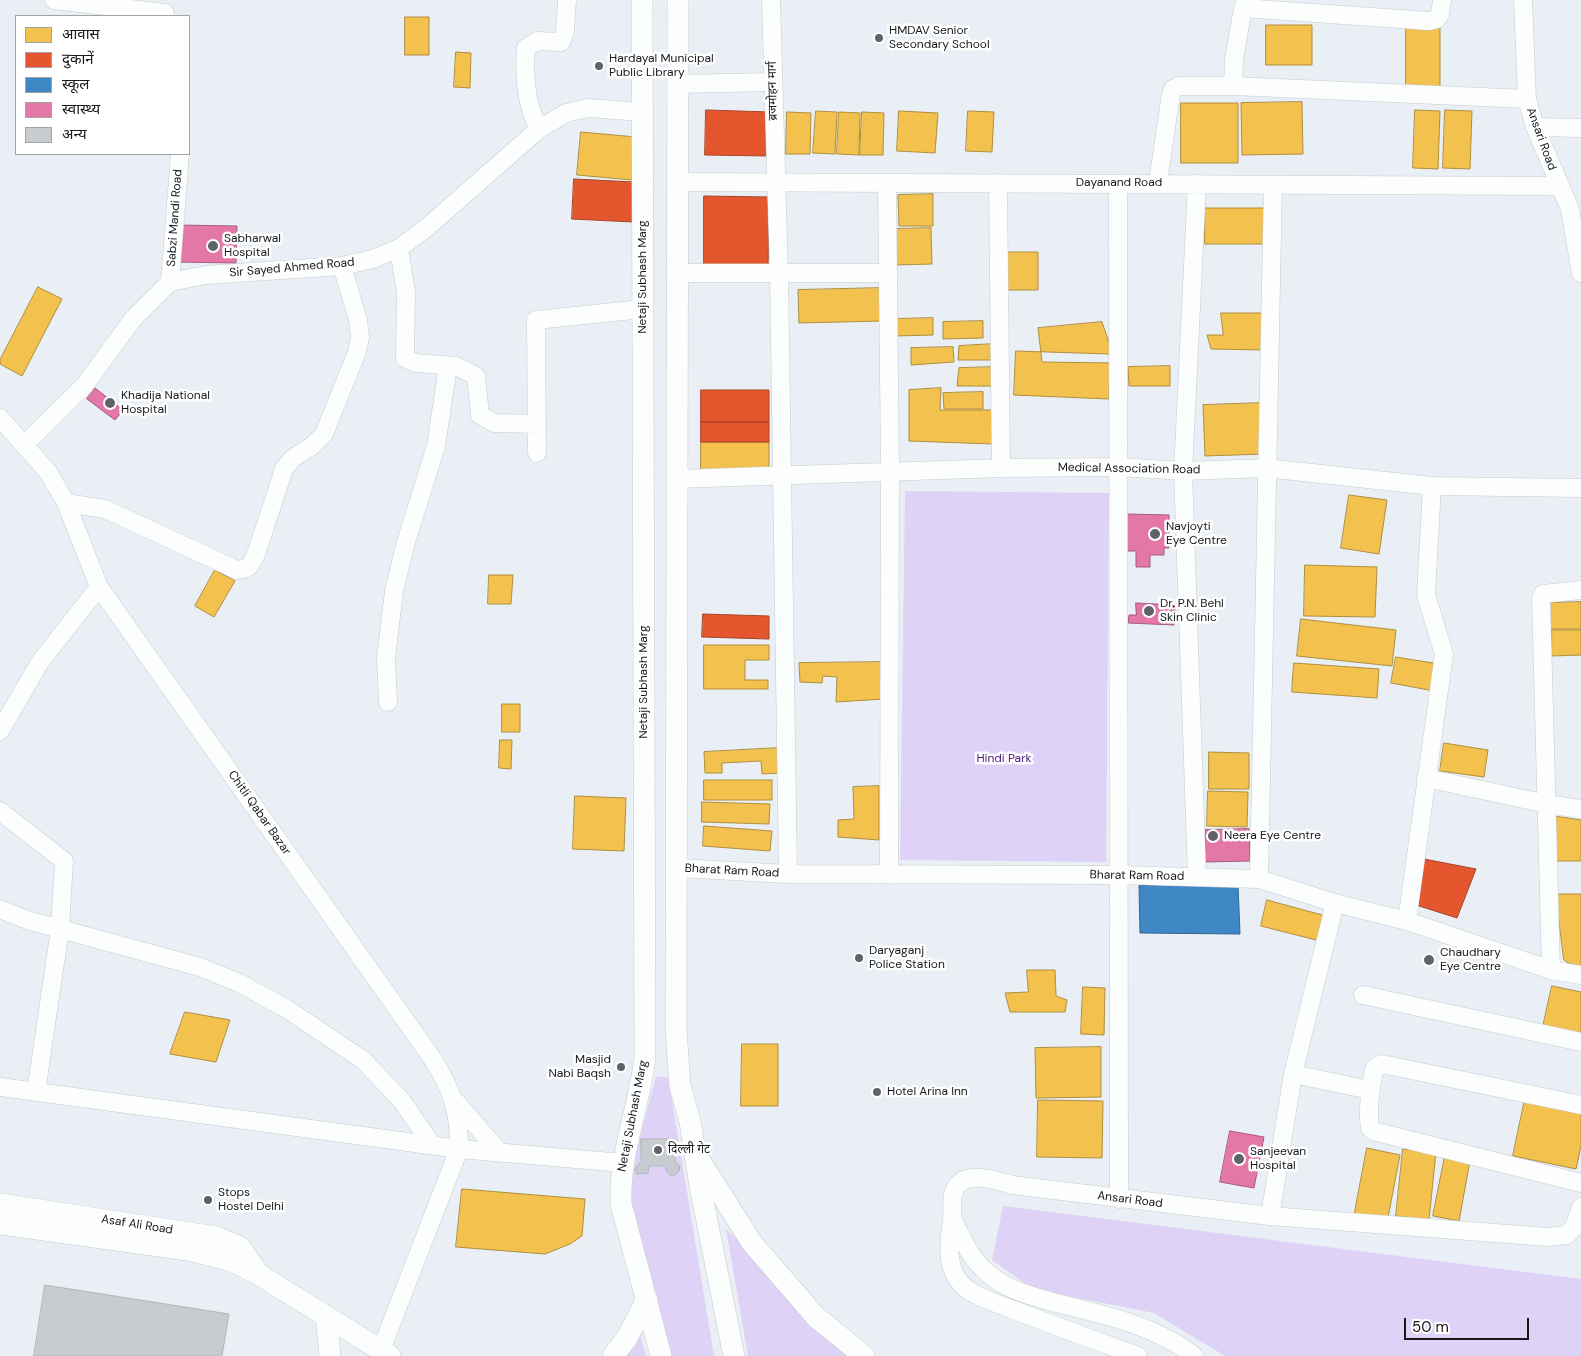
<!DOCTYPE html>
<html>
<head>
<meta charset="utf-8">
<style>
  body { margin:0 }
  #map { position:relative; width:1581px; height:1356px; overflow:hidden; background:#e9eff4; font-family:"DM Sans","Noto Sans Devanagari",sans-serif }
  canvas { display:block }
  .legend { position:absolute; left:15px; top:15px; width:175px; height:140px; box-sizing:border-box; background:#fff; border:1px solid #a1a3a4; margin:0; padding:6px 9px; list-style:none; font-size:15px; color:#14181b }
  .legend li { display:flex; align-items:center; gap:10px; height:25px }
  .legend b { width:25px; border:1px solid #a1a3a4 }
  .scale { position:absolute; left:1404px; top:1318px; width:125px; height:22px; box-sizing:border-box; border:2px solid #14181b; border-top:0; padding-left:6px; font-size:15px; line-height:18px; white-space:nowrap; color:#14181b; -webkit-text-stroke:4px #fff; paint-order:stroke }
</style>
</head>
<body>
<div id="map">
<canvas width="1581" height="1356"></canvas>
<ul class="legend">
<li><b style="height:14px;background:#f2c14e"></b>आवास</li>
<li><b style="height:14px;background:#e4572e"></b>दुकानें</li>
<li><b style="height:14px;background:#3f88c5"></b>स्कूल</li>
<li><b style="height:14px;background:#e377a8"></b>स्वास्थ्य</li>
<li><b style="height:14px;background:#c6cccf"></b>अन्य</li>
</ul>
<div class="scale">50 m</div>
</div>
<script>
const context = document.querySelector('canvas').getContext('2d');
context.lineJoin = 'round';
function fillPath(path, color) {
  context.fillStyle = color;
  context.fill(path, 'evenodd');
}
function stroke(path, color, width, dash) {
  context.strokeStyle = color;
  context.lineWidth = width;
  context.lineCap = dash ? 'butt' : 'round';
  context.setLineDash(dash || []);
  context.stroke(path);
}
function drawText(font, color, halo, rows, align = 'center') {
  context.font = font + ' "DM Sans","Noto Sans Devanagari",sans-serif';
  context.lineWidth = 5;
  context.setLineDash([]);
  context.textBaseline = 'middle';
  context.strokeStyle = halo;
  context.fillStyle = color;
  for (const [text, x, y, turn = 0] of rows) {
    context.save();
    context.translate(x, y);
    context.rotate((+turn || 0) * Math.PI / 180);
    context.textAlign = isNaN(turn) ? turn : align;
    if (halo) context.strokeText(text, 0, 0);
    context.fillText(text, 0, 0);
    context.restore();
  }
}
fillPath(new Path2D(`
  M905,491L1109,493L1106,862L900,860Z
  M656,1077H668L714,1356H672L644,1276L626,1189Z
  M1003,1206L1581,1279V1356H1225L1154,1313L1033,1289L992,1260Z
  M726,1229L863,1356H748Z
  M640,1335L646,1356H627L636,1337Z`), '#ded2f7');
const homes = new Path2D(`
  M405,17H429V55H405Z
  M1266,25H1312V65H1266Z
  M1406,25L1440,26V88H1406Z
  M456,52L471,53L470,88L454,87Z
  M1302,102L1303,154L1242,155L1241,103Z
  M1181,103H1238V163H1181Z
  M1415,110L1440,111L1438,169L1413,168Z
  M1445,110L1472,111L1470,169L1443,168Z
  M816,111L837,112L835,154L813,153Z
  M899,111L938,113L935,153L897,151Z
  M968,111L994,112L992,152L966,151Z
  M787,112L811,113L810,154H786Z
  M839,112L860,113L859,155L837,154Z
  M862,112L884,113L883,155H860Z
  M581,132L636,137L632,180L577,175Z
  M933,194V226H899L898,195Z
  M1205,208H1271V244H1205Z
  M931,228L932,264L895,265L894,229Z
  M1007,252H1038V290H1007Z
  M38,287L62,299L22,376L0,364V360Z
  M882,288L883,321L799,323L798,290Z
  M1221,313H1263L1264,350L1211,349L1207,335H1223Z
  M933,318V335L894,336V319Z
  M983,321V338L943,339V322Z
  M1102,322L1116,363L1042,362L1038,328Z
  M994,344L996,360H958L959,346Z
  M953,347L954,362L911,365V348Z
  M1016,351L1110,354L1109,399L1014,395Z
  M1170,366V386H1129L1128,367Z
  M994,367L993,386H957L959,368Z
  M941,388L940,410H996L993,444L909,441V390Z
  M983,392V409H944L943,393Z
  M1262,403L1264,454L1205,456L1203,405Z
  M701,442H769V470H701Z
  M1349,495L1387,500L1379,554L1341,548Z
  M1305,565L1377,567L1375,617L1304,616Z
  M215,570L235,581L214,617L195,606Z
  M489,575H513L511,604H488Z
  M1581,602V629H1550V603Z
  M1301,619L1396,630L1392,666L1297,656Z
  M1552,630H1581V655L1552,656Z
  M704,645H769V660H745V680H768V689H704Z
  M1396,657L1439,664L1434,691L1391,683Z
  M884,662L885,699L836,702L837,677L823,676L822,683L800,682L799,663Z
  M1294,663L1379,669L1377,698L1292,692Z
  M502,704H520V732H502Z
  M500,740H512L511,769L499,768Z
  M1444,743L1488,750L1484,777L1440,771Z
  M779,748L780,773L762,774L761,761L722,763V773H705L704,752Z
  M1209,752L1249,753V789H1209Z
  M704,780H772V800H704Z
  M879,786V840L838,837V820L854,819L853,787Z
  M1208,791L1248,792L1247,827L1207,826Z
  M575,796L626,798L624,851L573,849Z
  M702,802L770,804L769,824L702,822Z
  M1554,816L1581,820V861H1552Z
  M704,826L772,831L770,851L703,846Z
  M1556,894H1581V967H1575L1564,960Z
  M1267,900L1326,916L1320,941L1261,926Z
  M1027,970H1055L1056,996L1067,1000L1065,1012H1010L1005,993L1028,992Z
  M1552,986L1581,992V1039L1542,1031Z
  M1083,987L1105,988L1104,1035L1081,1034Z
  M185,1012L230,1020L216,1062L170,1054Z
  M742,1044H778V1106H741Z
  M1101,1047V1097L1036,1098L1035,1048Z
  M1525,1099L1581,1110V1146L1576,1169L1513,1156Z
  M1038,1100L1103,1101L1102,1158L1037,1157Z
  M1367,1148L1400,1155L1387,1223L1354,1217Z
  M1403,1149L1436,1152L1429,1220L1396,1216Z
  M1445,1156L1470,1161L1459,1221L1433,1216Z
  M462,1189L585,1199L582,1236L570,1244L545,1254L456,1247Z`);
fillPath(homes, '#f2c14e');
stroke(homes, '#af8e3f', 1);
const shops = new Path2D(`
  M706,110L770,112L769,156L705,155Z
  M574,179L634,182L633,222L572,219Z
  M704,196L769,197L768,268L704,267Z
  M701,390H769V422H701Z
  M701,422H769V442H701Z
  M703,614L769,616V639L702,637Z
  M1424,859L1476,869L1457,918L1416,905Z`);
fillPath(shops, '#e4572e');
stroke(shops, '#a64428', 1);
const schools = new Path2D(`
  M1238,884L1240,934L1140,933L1139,886Z`);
fillPath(schools, '#3f88c5');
stroke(schools, '#326692', 1);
const health = new Path2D(`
  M176,225L237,226L236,263L176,262Z
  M95,388L123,410L115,420L87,399Z
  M1127,514L1169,515V548H1164V555H1150V567H1136V551H1127Z
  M1136,603L1175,605L1174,625L1128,623L1129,615H1136Z
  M1249,829L1250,861L1205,862V830Z
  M1230,1131L1264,1137L1254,1188L1220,1182Z`);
fillPath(health, '#e377a8');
stroke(health, '#a55a7e', 1);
const building = new Path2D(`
  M641,1139H675V1162L680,1166L679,1171L675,1175H670L667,1172L665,1166H649L648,1173L637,1174L635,1169L641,1161Z
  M45,1285L229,1314L222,1356H34Z`);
fillPath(building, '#c6cccf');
stroke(building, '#b1b6b9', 1);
const minor = new Path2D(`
  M54,0L165,13
  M771,0L779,273L788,874
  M1523,0L1527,99L1535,127L1570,209L1581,273
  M1243,8L1429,21L1437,19L1440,14L1442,0
  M678,84L773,82
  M1233,86L1234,59L1243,8L1246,0
  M1535,127L1581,128
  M539,129C526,105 524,74 526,48L537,41L561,42L565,32L567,0
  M679,182L1558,186
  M1158,182L1171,94L1173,89L1179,86H1233L1527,99
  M887,183L890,471L889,875
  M998,183L1001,468
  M1118,184L1119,1199
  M399,248L406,293L405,358L416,363L456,366L476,376L480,415L494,423L537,424
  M678,273H887
  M170,282L180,154
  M0,418L48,472L66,503L99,587L432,1058C453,1092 459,1110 459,1149L381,1350
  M25,444L84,386L133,319L170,282L206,275L342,266L373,259L399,248L425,229L539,129L566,113L588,108L642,112
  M537,453L536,320L643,309
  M677,479L1001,468L1119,467L1183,471L1266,468L1432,486L1581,488
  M66,503L105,509L237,570C249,570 252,563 256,554L284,469L293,458L312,446L324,434L357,352L360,337L358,320L342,266
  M388,702L386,658L394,591L406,542L436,446L448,366
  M0,731L40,662L99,587
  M1426,778L1547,804L1581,809
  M0,811L64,861L60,929L36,1092
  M678,868L788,874L1119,875L1259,879L1335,903L1407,921L1551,970L1581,975
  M1197,877L1183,471L1197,184
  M1259,879L1273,185
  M0,909L27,920L200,967L239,983L287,1009L363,1060L402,1101L432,1145
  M1407,921L1444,654L1426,595L1432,486
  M1551,970L1541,598L1543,594L1581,590
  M1363,995L1581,1042
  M1293,1074L1370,1090
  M0,1087L459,1149L623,1163
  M456,1102L500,1153
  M1581,1105L1382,1064L1374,1069C1371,1088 1367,1109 1370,1128L1373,1131L1581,1183
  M1270,1216L1293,1074L1335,903
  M953,1220C961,1236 969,1255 982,1268C1001,1288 1027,1295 1053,1302C1102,1315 1154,1324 1194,1356
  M1138,1356C1097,1341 1055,1326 1014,1310C999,1304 981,1299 968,1290C945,1273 948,1245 952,1221C954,1208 947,1189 964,1180C978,1174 998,1181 1012,1185L1270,1216L1548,1237L1567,1235L1574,1227L1581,1207`);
const major = new Path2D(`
  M642,0L645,1058C639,1107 619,1154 621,1204L661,1356
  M678,0L676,1029L680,1086L690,1121L700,1186L734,1356
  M700,1161L752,1243L816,1317L864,1356
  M0,1204L216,1237L240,1247L257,1272
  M0,1224L188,1250L232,1261L258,1274L390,1356
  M326,1316L330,1356
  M613,1356L627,1338L647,1299`);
stroke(minor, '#c6cbcf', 19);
stroke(major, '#c6cbcf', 22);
stroke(minor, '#fcfdfd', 18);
stroke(major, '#fcfdfd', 21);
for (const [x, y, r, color] of [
  [879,38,5,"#5f6367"],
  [599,66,5,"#5f6367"],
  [213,246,6,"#5f6367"],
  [110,403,6,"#5f6367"],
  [1155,534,6,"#5f6367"],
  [1149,611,6,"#5f6367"],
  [1213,836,6,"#5f6367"],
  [859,958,5,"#5f6367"],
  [1429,960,6,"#5f6367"],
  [621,1067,5,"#5f6367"],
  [877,1092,5,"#5f6367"],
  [658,1150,5,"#5f6367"],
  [1239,1159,6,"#5f6367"],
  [208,1200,5,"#5f6367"]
]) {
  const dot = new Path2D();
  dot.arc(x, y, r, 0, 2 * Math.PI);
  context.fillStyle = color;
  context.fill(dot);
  stroke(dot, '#fff', 2);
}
drawText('12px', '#14181b', '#fff', [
  ["HMDAV Senior",889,31],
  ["Secondary School",889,45],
  ["Hardayal Municipal",609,59],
  ["Public Library",609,73],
  ["Sabharwal",224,239],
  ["Hospital",224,253],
  ["Khadija National",121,396],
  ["Hospital",121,410],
  ["Navjoyti",1166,527],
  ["Eye Centre",1166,541],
  ["Dr. P.N. Behl",1160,604],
  ["Skin Clinic",1160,618],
  ["Neera Eye Centre",1224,836],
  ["Daryaganj",869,951],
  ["Police Station",869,965],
  ["Chaudhary",1440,953],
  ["Eye Centre",1440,967],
  ["Masjid",611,1060,"right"],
  ["Nabi Baqsh",611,1074,"right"],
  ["Hotel Arina Inn",887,1092],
  ["दिल्ली गेट",668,1150],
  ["Sanjeevan",1250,1152],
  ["Hospital",1250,1166],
  ["Stops",218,1193],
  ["Hostel Delhi",218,1207]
], 'left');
drawText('12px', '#14181b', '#fff', [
  ["ब्रजमोहन मार्ग",773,91,-91],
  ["Ansari Road",1541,139,70],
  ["Dayanand Road",1119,183],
  ["Sabzi Mandi Road",175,218,-86],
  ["Sir Sayed Ahmed Road",292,268,-5],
  ["Netaji Subhash Marg",643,277,-90],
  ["Medical Association Road",1129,469,1],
  ["Netaji Subhash Marg",644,682,-90],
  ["Chitli Qabar Bazar",259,813,55],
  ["Bharat Ram Road",732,871,3],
  ["Bharat Ram Road",1137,876,1],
  ["Netaji Subhash Marg",633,1116,-79],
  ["Ansari Road",1130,1200,7],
  ["Asaf Ali Road",137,1225,9]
]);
drawText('12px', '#4f167c', '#fff', [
  ["Hindi Park",1004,759]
]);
</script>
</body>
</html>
